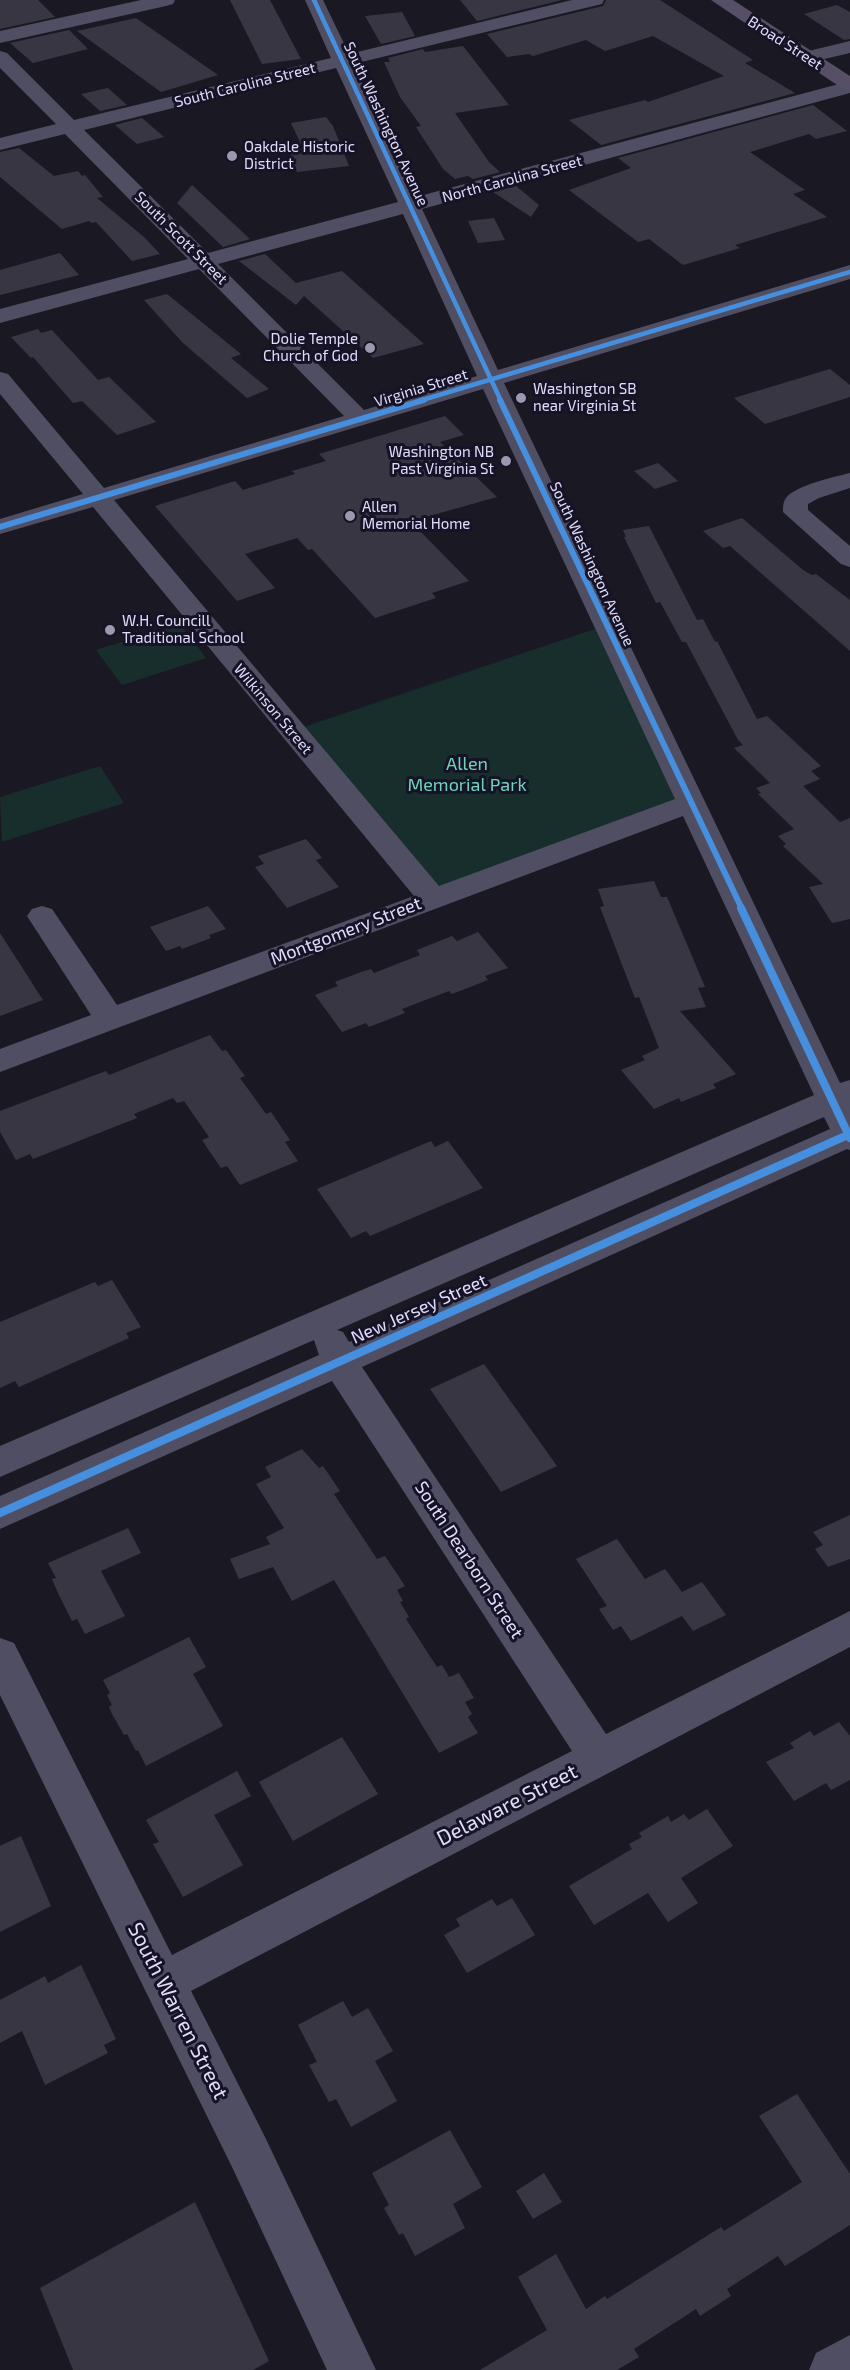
<!DOCTYPE html>
<html>
<head>
<meta charset="utf-8">
<style>
  body { margin:0 }
  canvas { display:block; background:#1a1822 }
</style>
</head>
<body>
<canvas width="850" height="2370"></canvas>
<script>
const context = document.querySelector('canvas').getContext('2d');
context.lineJoin = 'round';
function fillPath(path, color) {
  context.fillStyle = color;
  context.fill(path, 'evenodd');
}
function stroke(path, color, width, dash) {
  context.strokeStyle = color;
  context.lineWidth = width;
  context.lineCap = dash ? 'butt' : 'round';
  context.setLineDash(dash || []);
  context.stroke(path);
}
function drawText(font, color, halo, rows, align = 'center') {
  context.font = font + ' "Exo 2",sans-serif';
  context.lineWidth = 6;
  context.setLineDash([]);
  context.textBaseline = 'middle';
  context.strokeStyle = halo;
  context.fillStyle = color;
  for (const [text, x, y, turn = 0] of rows) {
    context.save();
    context.translate(x, y);
    context.rotate((+turn || 0) * Math.PI / 180);
    context.textAlign = isNaN(turn) ? turn : align;
    if (halo) context.strokeText(text, 0, 0);
    context.fillText(text, 0, 0);
    context.restore();
  }
}
fillPath(new Path2D(`
  M180,624L206,658L122,685L96,650Z
  M595,629L676,799L438,888L301,728Z
  M100,766L124,803L2,842L0,797Z`), '#172e2d');
fillPath(new Path2D(`
  M0,0H38L55,17L0,29Z
  M230,0H270L301,59L262,64Z
  M460,0H562L477,21Z
  M606,0H660L753,60L745,63L795,93L601,145L569,120L645,100L648,102L724,76L653,36L605,51L586,40L533,56L529,54L507,57L487,34L603,6Z
  M837,5L850,12V39L844,40L804,14Z
  M402,12L415,36L381,44L365,16Z
  M136,18L218,75L161,92L77,31Z
  M69,30L88,49L33,63L10,43Z
  M463,46L509,105L455,113L489,162L500,172L473,179L468,176L455,179L443,169L416,127L421,126L400,97L384,62H390L388,58L423,49L425,52Z
  M108,88L127,105L100,111L81,94Z
  M813,105L847,131L816,139L809,134L750,152L805,190L793,194L827,217L735,245L740,248L683,265L649,239L638,242L569,190L631,168L618,158Z
  M326,117L333,126L349,166L297,172L285,143L300,142L291,123Z
  M142,118L164,137L137,144L115,125Z
  M19,148L54,176L78,171L82,176L85,175L103,197L97,198L144,237L160,254L132,261L96,222L92,223L89,221L62,229L0,177V152Z
  M192,185L250,239L223,247L177,203Z
  M516,186L539,205L531,217L493,192Z
  M494,218L505,240L478,243L468,221Z
  M60,253L79,275L0,295V270Z
  M265,254L296,283L342,271L424,344L373,358L304,296L296,305L239,261Z
  M167,294L241,354L231,358L269,389L247,398L183,343L144,300Z
  M38,329L41,333L52,330L98,380L109,377L156,422L117,435L82,401L73,403L33,357L31,358L11,337Z
  M830,369L850,385V397L765,424L734,398Z
  M445,416L464,435L440,442L497,497L415,520L420,526L416,527L469,581L432,593L436,598L375,618L312,549L308,550L297,538L245,554L275,588L237,601L155,506L235,481L243,490L295,474L292,471L326,461L319,454Z
  M658,463L678,481L655,489L634,471Z
  M742,518L803,570L812,575L816,574L850,600V651L730,546L723,548L703,531Z
  M649,526L697,620L703,619L715,642L717,641L757,719L767,716L821,766L811,771L820,779L803,786L840,822L850,818V919L832,923L809,887L823,884L783,846L786,844L778,836L794,829L758,794L761,793L756,788L770,783L734,748L743,745L738,740L686,642H682L660,602L656,603L624,537H626L623,530Z
  M306,839L322,858L316,860L339,887L287,908L255,867L264,864L258,856Z
  M654,881L661,897H667L705,987L698,988L706,1007L680,1011L736,1074L713,1084L716,1088L681,1102L679,1098L654,1109L621,1070L645,1060L642,1056L659,1048L639,997L635,998L624,970L600,907L604,906L598,889Z
  M208,906L226,929L209,935L211,938L182,949L180,946L166,951L150,927Z
  M478,932L508,968L485,976L488,980L452,994L449,991L402,1009L405,1013L369,1027L366,1023L342,1032L315,995L338,986L335,982L361,972L371,969L374,973L420,955L417,950L452,936L457,941Z
  M0,933L43,1000L0,1016Z
  M210,1035L222,1051L226,1050L245,1076L240,1078L266,1114L271,1112L290,1140L285,1142L298,1161L240,1185L227,1166L221,1168L212,1155L202,1140L209,1137L184,1101L177,1103L173,1098L134,1114L137,1118L33,1159L30,1154L16,1160L0,1132V1111L106,1071L109,1075Z
  M431,1141L435,1147L448,1141L483,1188L370,1236L366,1231L351,1238L317,1189Z
  M112,1280L141,1327L126,1333L129,1338L19,1387L15,1381L0,1388V1322L95,1282L98,1286Z
  M484,1364L557,1466L501,1492L430,1389Z
  M302,1449L319,1468L323,1466L340,1491L334,1494L377,1559L385,1556L405,1586L397,1590L403,1601L400,1602L409,1617L406,1619L437,1667L442,1665L449,1677L459,1673L474,1698L465,1702L472,1714L468,1717L478,1733L439,1753L334,1580L292,1601L273,1567L239,1579L230,1559L270,1544L266,1537L284,1528L256,1484L271,1477L265,1467Z
  M850,1515V1559L828,1567L815,1549L823,1545L813,1532Z
  M128,1528L141,1553L101,1571L125,1616L85,1634L77,1619L72,1621L58,1593L52,1579L56,1578L48,1563Z
  M617,1539L645,1579L665,1569L682,1592L702,1582L726,1615L693,1631L682,1616L631,1641L621,1626L613,1630L599,1609L607,1606L576,1559Z
  M189,1637L206,1667L193,1674L223,1726L146,1766L138,1750L136,1751L127,1734L124,1735L112,1714L109,1707L112,1705L107,1695L110,1693L103,1680Z
  M839,1722L850,1736V1780L831,1790L826,1783L794,1801L766,1762L794,1748L790,1743L810,1731L814,1736Z
  M342,1737L378,1794L293,1841L259,1782Z
  M237,1771L251,1796L214,1815L243,1865L183,1897L153,1844L159,1842L146,1820Z
  M707,1809L733,1846L681,1878L698,1903L668,1922L648,1893L594,1925L569,1886L632,1849L629,1844L642,1837L639,1833L668,1816L671,1822L684,1814L689,1820Z
  M21,1836L51,1906L0,1932V1846Z
  M512,1898L535,1935L467,1973L444,1935L460,1926L456,1919L492,1899L497,1906Z
  M81,1965L116,2039L104,2045L108,2053L45,2085L22,2031L0,2043V2000L45,1976L48,1983Z
  M343,2001L352,2017L368,2008L393,2051L375,2061L397,2101L351,2127L336,2099L329,2102L309,2065L317,2062L298,2025Z
  M797,2094L850,2174V2225L785,2266L778,2256L727,2289L731,2296L700,2316L696,2309L634,2349L639,2357L617,2370H480L547,2330L518,2277L556,2254L586,2309L605,2296L607,2299L721,2227L724,2231L802,2182L759,2116Z
  M450,2130L482,2187L453,2204L465,2228L415,2256L403,2233L399,2235L384,2208L389,2205L372,2173Z
  M544,2173L562,2202L533,2219L516,2191Z
  M195,2202L269,2361L253,2370H73L40,2288Z`), '#393644');
fillPath(new Path2D(`
  M141,0H175L173,4L166,6L0,43V31Z
  M305,0H323L349,54L572,0H604L602,4L353,64L416,197L850,81V93L422,209L498,370L850,265V279L504,383L840,1083L850,1080V1150L847,1149L362,1367L606,1734L850,1611V1647L191,1991L264,2135L376,2370H327L232,2167L0,1695V1638L14,1643L172,1955L572,1751L332,1381L0,1529V1496L319,1355L314,1340L0,1477V1446L814,1095L683,816L0,1072V1049L91,1015L27,916L32,909L42,906L52,909L117,1005L414,896L93,507L0,534V519L83,494L0,394V372L8,374L104,488L344,416L199,269L0,323V309L188,259L65,134L0,150V138L56,124L0,68V51L7,53L74,120L331,58ZM336,68L398,202L208,253L84,130ZM403,214L477,376L364,410L218,264ZM483,389L675,799L439,886L114,500ZM824,1117L830,1129L349,1342L343,1332L337,1330Z
  M850,41V53L807,63L800,61L797,57L800,53Z
  M850,473V488L819,498L808,504V510L850,546V567L841,564L783,512C783,507 783,502 786,498C796,485 834,477 850,473Z
  M850,2335V2370H809L816,2353Z`), '#4f4e63');
fillPath(new Path2D(`
  M711,0H733L850,76V91L843,89Z`), '#564f66');
stroke(new Path2D(`
  M314,0L501,401
  M419,401L850,272`), '#468fdf', 4.5);
stroke(new Path2D(`
  M500,400L742,909
  M0,527L424,400`), '#468fdf', 6);
stroke(new Path2D(`
  M741,908L850,1138
  M0,1513L850,1134`), '#468fdf', 8);
for (const [x, y, r, color] of [
  [232,156,6,"#9b98af"],
  [370,348,6,"#9b98af"],
  [521,398,6,"#9b98af"],
  [506,461,6,"#9b98af"],
  [350,516,6,"#9b98af"],
  [110,630,6,"#9b98af"]
]) {
  const dot = new Path2D();
  dot.arc(x, y, r, 0, 2 * Math.PI);
  context.fillStyle = color;
  context.fill(dot);
  stroke(dot, '#161327', 2);
}
drawText('15px', '#e0ddfb', '#161327', [
  ["Broad Street",785,43,33],
  ["South Carolina Street",245,85,-14],
  ["South Washington Avenue",386,124,65],
  ["North Carolina Street",512,179,-15],
  ["South Scott Street",181,238,45],
  ["Virginia Street",421,388,-17],
  ["South Washington Avenue",592,564,65],
  ["Wilkinson Street",273,709,50]
]);
drawText('15px', '#e0ddfb', '#161327', [
  ["Oakdale Historic",244,147],
  ["District",244,164],
  ["Dolie Temple",358,339,"right"],
  ["Church of God",358,356,"right"],
  ["Washington SB",533,389],
  ["near Virginia St",533,406],
  ["Washington NB",494,452,"right"],
  ["Past Virginia St",494,469,"right"],
  ["Allen",362,507],
  ["Memorial Home",362,524],
  ["W.H. Councill",122,621],
  ["Traditional School",122,638]
], 'left');
drawText('18px', '#6fd5ba', '#161327', [
  ["Allen",467,764],
  ["Memorial Park",467,785]
]);
drawText('18px', '#e0ddfb', '#161327', [
  ["Montgomery Street",346,931,-21],
  ["New Jersey Street",419,1309,-24],
  ["South Dearborn Street",469,1560,57]
]);
drawText('21px', '#e0ddfb', '#161327', [
  ["Delaware Street",507,1805,-27],
  ["South Warren Street",178,2011,63]
]);
</script>
</body>
</html>
